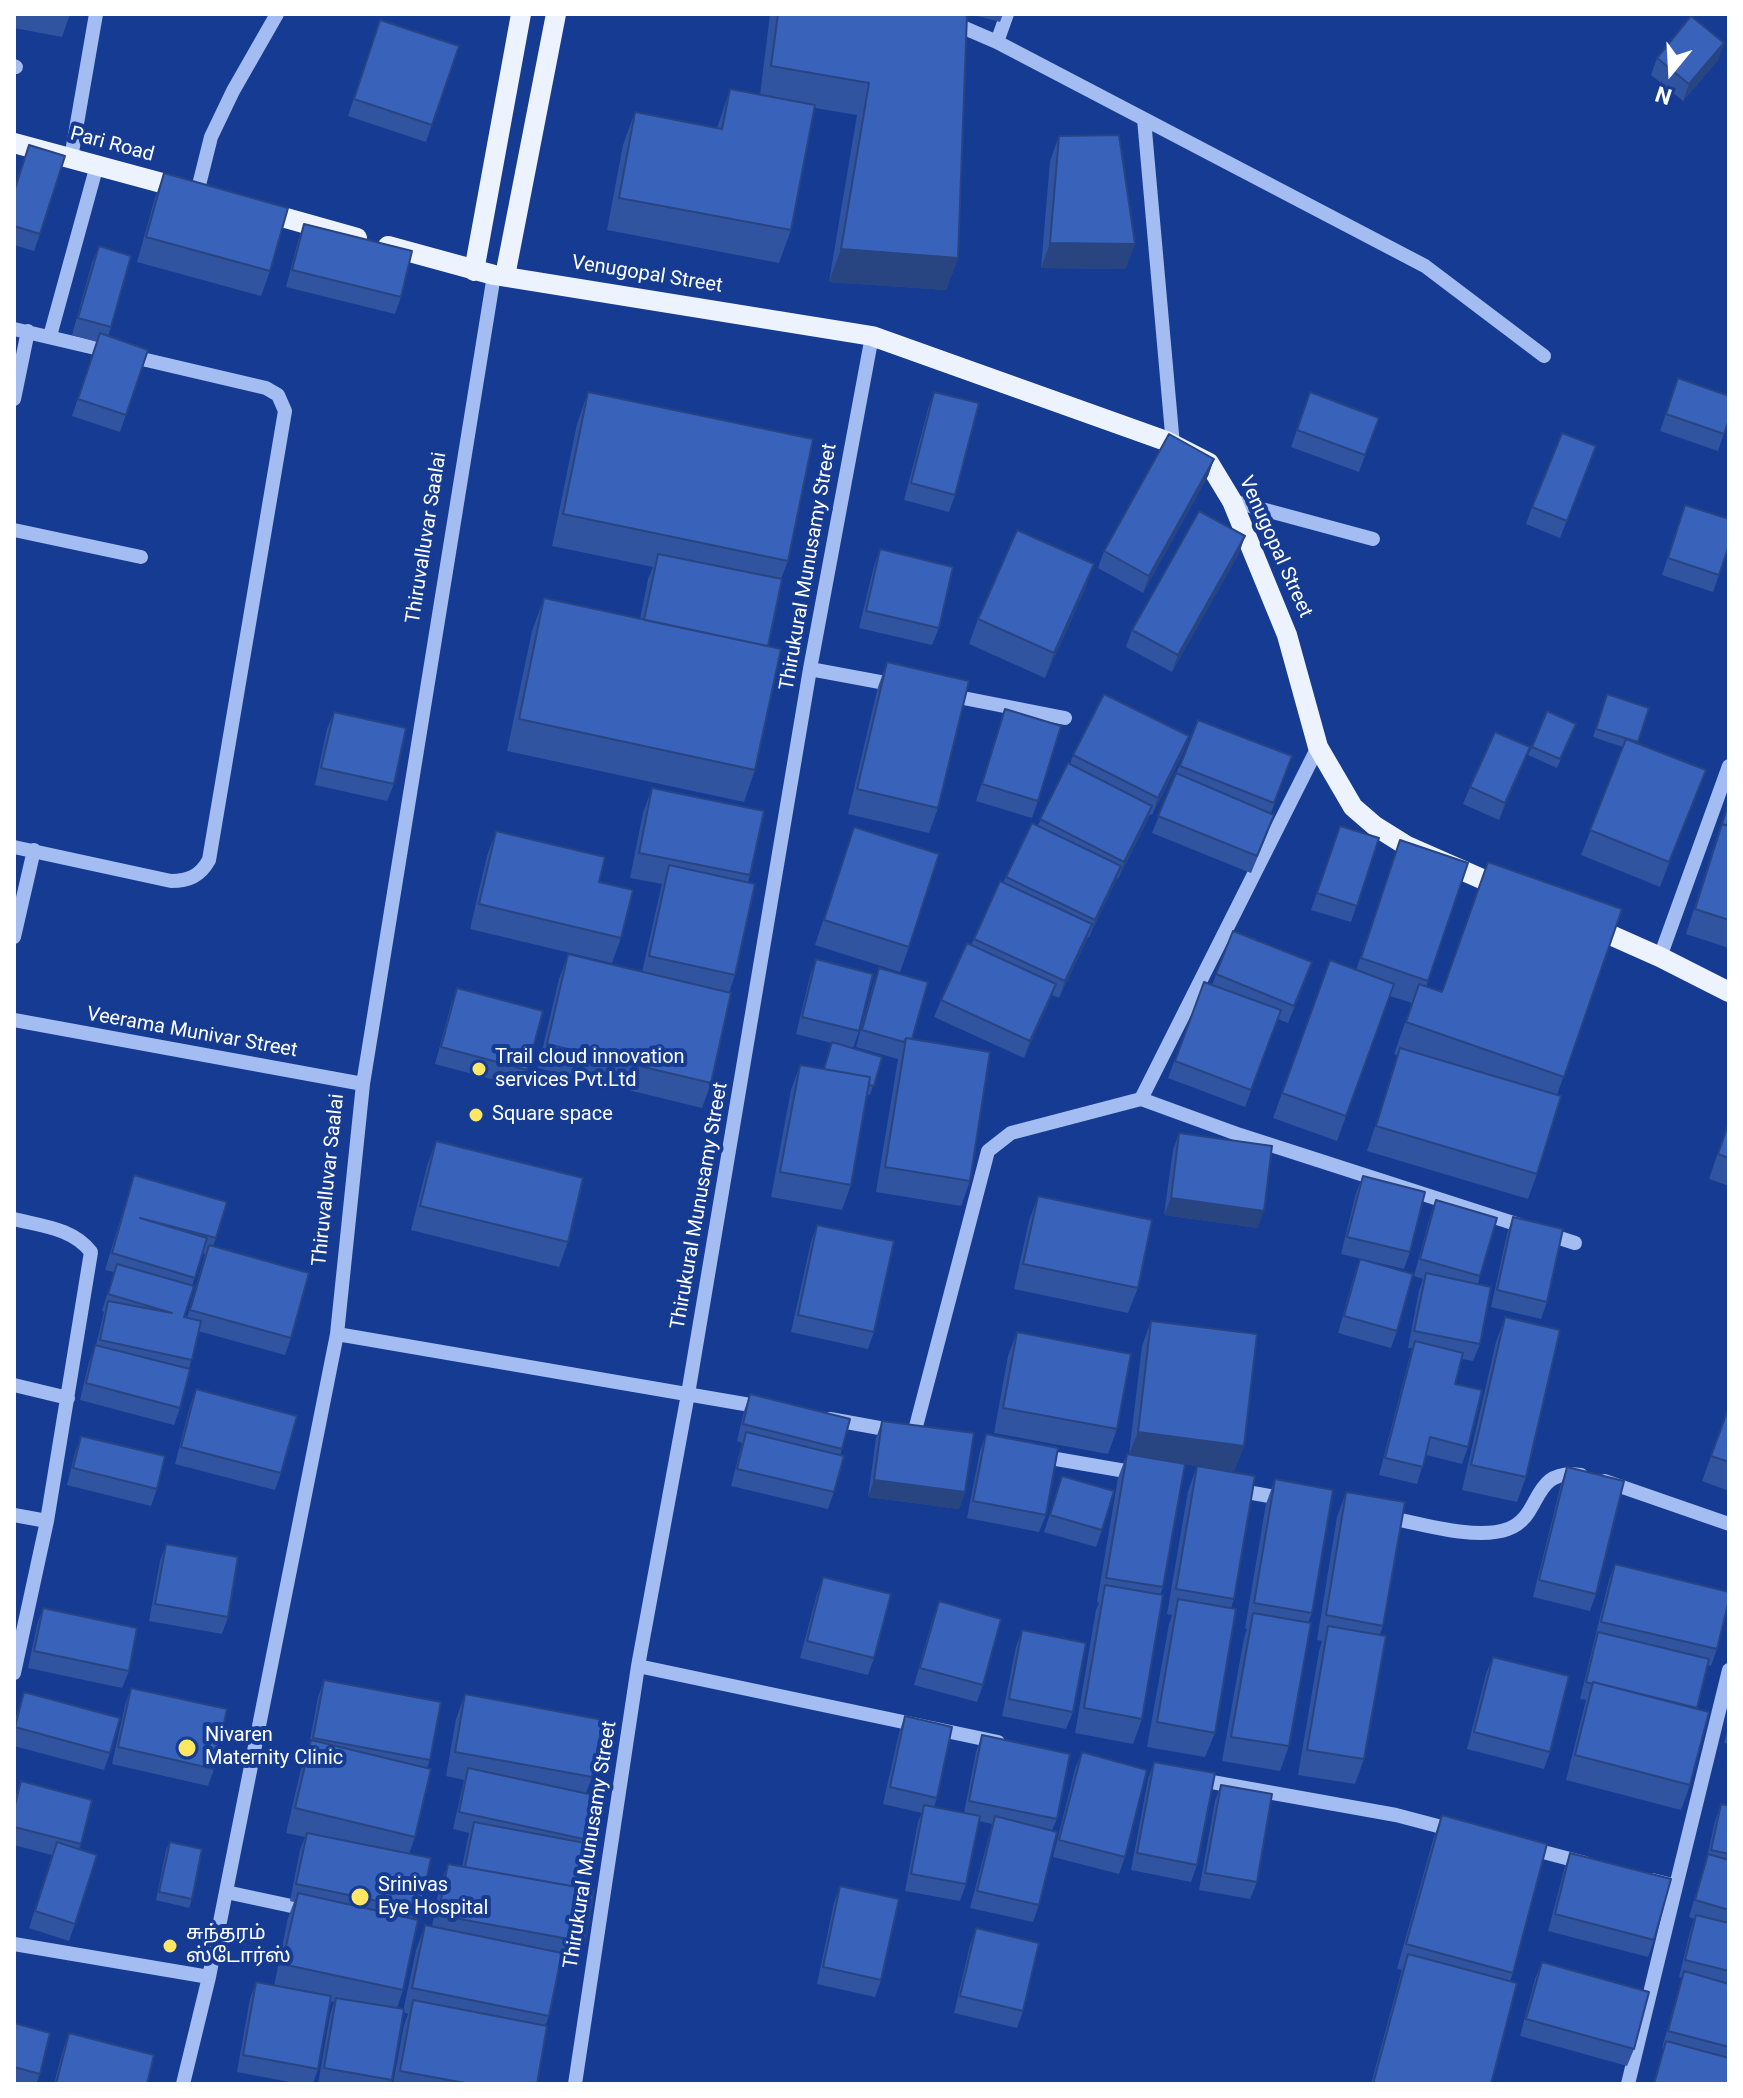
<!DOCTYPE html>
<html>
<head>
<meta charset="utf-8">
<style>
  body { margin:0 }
  #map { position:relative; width:1743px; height:2098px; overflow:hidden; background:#153b93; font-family:Roboto,sans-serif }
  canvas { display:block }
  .frame { position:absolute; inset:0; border:16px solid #fff; pointer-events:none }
  .north { position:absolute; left:1631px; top:32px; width:80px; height:80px; -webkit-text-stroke:6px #153b93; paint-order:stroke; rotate:198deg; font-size:22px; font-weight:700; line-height:32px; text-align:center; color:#fff }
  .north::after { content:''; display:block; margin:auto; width:28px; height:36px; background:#fff; clip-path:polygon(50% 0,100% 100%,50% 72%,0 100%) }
</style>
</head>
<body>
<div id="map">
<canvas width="1743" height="2098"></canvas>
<div class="frame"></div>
<div class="north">N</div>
</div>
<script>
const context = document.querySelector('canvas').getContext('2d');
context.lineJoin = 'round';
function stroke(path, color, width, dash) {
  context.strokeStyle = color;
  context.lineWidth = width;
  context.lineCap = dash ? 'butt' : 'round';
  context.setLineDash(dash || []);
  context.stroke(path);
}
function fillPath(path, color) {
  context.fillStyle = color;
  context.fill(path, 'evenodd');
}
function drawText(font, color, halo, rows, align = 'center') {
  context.font = font + ' Roboto,"Noto Sans Tamil",sans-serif';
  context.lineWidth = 8;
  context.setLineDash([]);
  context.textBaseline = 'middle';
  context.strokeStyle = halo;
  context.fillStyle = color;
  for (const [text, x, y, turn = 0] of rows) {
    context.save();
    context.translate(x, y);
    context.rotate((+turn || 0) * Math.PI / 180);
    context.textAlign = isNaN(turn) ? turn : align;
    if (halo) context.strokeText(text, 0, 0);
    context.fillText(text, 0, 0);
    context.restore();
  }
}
stroke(new Path2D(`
  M932,14L997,42L1425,266L1544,356
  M997,42L1007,14
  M14,66L16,67
  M1144,119L1173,445
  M71,158L96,14
  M197,193L211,137L233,91L277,14
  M14,329L266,388L278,395L285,411L209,860C200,876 189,881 171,881L14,847
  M50,336L97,165
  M14,399L28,331
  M1232,501L1373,539
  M14,530L141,557
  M810,669L896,685
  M948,695L1065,718
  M1318,747L1141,1099L1240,1135L1575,1243
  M14,937L34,850
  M1660,957L1729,766
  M14,1020L363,1084
  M14,1219C41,1226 73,1228 91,1252L47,1521L14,1515
  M337,1334L762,1407
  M14,1385L68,1398
  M830,1419L896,1431
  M914,1434L988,1151L1011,1133L1141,1099
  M1039,1456L1137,1473
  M1605,1481L1729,1524
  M1236,1490L1286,1499
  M1386,1517C1419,1523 1476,1541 1508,1529C1543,1517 1530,1467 1581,1475
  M638,1666L998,1742
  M14,1673L47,1521
  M1195,1779L1396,1815L1453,1830
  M1528,1848L1585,1863
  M1676,1886L1729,1670
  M226,1892L310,1910
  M14,1944L209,1977
  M183,2084L209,1977L337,1334L363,1084L494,275
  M575,2084L638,1666L688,1394L810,669L872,336
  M1628,2084L1676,1886L1652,1880`), '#a3bcf1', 14);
stroke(new Path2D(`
  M14,143L184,189
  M261,211L357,238
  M388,246L494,275L872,336L1166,441L1209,463L1232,501L1287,635L1318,747L1353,807L1375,826L1407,846L1507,890
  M474,271L521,14
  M505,276L556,14
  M1588,925L1660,957L1729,992`), '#edf2ff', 20);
fillPath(new Path2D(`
  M14,14H70L62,37L14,28Z
  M770,14H967L958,258L946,290L829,282L857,115L815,108L791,230L779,263L607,230L623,145L635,112L717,128L730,89L760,95Z
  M970,14H1003L1000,22Z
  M380,20L459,46L426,142L348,116Z
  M1724,43L1718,60L1683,101L1651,75L1657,58Z
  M1059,136L1126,269L1041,268L1050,161Z
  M29,145L40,234L34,251L14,245V189Z
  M164,173L270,271L261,296L137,262L155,198Z
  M304,224L401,297L395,314L286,287L298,241Z
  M99,246L111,327L108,336L148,350L120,432L72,416L97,342L72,335L92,263Z
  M1678,378L1729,419L1718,451L1660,431Z
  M588,392L788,561L781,579L768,646L755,770L744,802L507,751L532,631L544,598L640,619L648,579L653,567L552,546L577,424Z
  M934,392L955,495L949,512L904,500L928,409Z
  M1310,392L1379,418L1359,472L1291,447Z
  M1596,446L1560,538L1526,524L1532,507Z
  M1214,459L1208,476L1143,593L1098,568L1104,551Z
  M1685,505L1719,575L1713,592L1662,575Z
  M1245,536L1239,553L1172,672L1126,647L1132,630Z
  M880,549L939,628L932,645L859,628L874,566Z
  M1085,589L1045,678L969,644L978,619Z
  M887,662L938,808L929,833L848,814L878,687Z
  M1607,694L1637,743L1706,770L1660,887L1581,855L1623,747L1593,737Z
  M1005,709L1038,801L1032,818L976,801Z
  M334,712L394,784L387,801L315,785L327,729Z
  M1198,720L1292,756L1271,813L1268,832L1251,873L1152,833Z
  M1573,732L1557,768L1528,755L1532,747Z
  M1189,736L1183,753L1152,815L1150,814L1146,823L1118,879L1117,878L1089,937H1088L1059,998L1052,995L1024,1058L934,1017L941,1000L971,945L1006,877L1038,825L1070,764L1073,755Z
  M1523,764L1499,820L1463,804L1470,787Z
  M652,788L750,875L748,882L735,975L729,993L711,1083L702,1108L538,1068L559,979L568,954L642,972L662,884L630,878L643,813Z
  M1729,799V948L1686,934Z
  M1340,826L1379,838L1351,922L1311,910Z
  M854,827L909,947L900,972L815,945Z
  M496,831L599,882L621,938L612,963L470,929L487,856Z
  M1400,840L1468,863L1426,987L1442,992L1622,909L1557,1095L1537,1174L1528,1199L1367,1151L1398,1055L1394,1054L1412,1003L1390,996L1337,1141L1273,1118L1330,960L1356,970Z
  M1233,931L1306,979L1288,1023L1278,1019L1245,1107L1168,1078L1204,982L1212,985Z
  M816,959L859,1031L853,1048L882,1057L870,1095L867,1094L851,1185L842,1210L771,1197L791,1090L800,1065L824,1069L832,1043L796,1034L810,976Z
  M879,968L912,1039L970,1181L961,1206L876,1192L898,1059L856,1047L873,985Z
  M457,988L527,1070L521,1087L435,1064L451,1005Z
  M1729,1120V1186L1709,1179Z
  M1179,1133L1258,1228L1164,1215L1173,1150Z
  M436,1141L568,1242L559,1267L411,1230L427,1166Z
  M134,1175L216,1238L213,1246L291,1338L285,1355L198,1331L180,1408L174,1425L80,1400L89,1362L96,1345L104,1312L102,1311L114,1272L105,1270ZM203,1253L205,1254L187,1318L184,1317L192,1286Z
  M1363,1176L1410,1252L1404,1269L1341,1254L1356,1193Z
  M1038,1196L1138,1288L1128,1313L1014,1289L1029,1221Z
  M1436,1200L1480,1276L1478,1284L1480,1344L1473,1361L1462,1359L1455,1384L1468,1447L1462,1464L1426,1455L1417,1484L1379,1475L1412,1348H1408L1419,1290L1423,1279L1414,1276L1430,1217Z
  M1513,1217L1547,1302L1541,1319L1491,1307L1507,1234Z
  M817,1225L874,1332L868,1349L791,1332L811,1242Z
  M1360,1259L1397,1331L1391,1348L1338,1333L1354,1276Z
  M1505,1317L1526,1477L1517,1502L1462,1490L1496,1342Z
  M1151,1321L1244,1446L1234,1471L1199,1466L1234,1599L1231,1608L1215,1733L1205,1757L1147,1747L1169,1624L1172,1615L1167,1614L1188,1491L1197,1466L1184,1464L1163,1587L1160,1595L1142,1719L1133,1744L1075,1733L1096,1610L1099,1603L1097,1602L1118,1478L1127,1454H1129L1142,1346Z
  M1017,1332L1117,1429L1108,1454L994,1433L1008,1356Z
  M196,1389L281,1473L275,1490L175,1464L190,1406Z
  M750,1394L842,1449L840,1455L834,1492L828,1509L731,1486L742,1443L737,1441L744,1411Z
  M1729,1407V1491L1702,1481Z
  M882,1421L965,1492L959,1509L868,1497L876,1438Z
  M986,1434L1046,1515L1039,1532L967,1518L980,1451Z
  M81,1436L157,1489L151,1506L67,1485L75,1453Z
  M1567,1467L1596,1594L1590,1611L1533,1597L1561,1484Z
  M1062,1476L1102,1530L1096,1547L1044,1532Z
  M1275,1479L1312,1613L1308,1623L1289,1746L1280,1771L1222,1761L1244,1638L1247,1629L1245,1628L1266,1504Z
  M1346,1492L1383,1626L1380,1635L1364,1759L1355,1784L1298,1775L1319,1651L1322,1641L1317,1640L1337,1517Z
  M166,1544L228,1617L222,1634L149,1621L160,1561Z
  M1615,1564L1717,1649L1711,1666L1707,1665L1696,1708L1690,1785L1681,1810L1566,1780L1586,1700L1580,1699L1609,1580Z
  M823,1577L874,1658L868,1675L800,1658L817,1594Z
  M939,1601L983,1685L977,1702L914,1685L933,1618Z
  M43,1608L129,1671L122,1688L28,1668L37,1625Z
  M1022,1630L1073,1712L1066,1729L1002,1716L1016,1647Z
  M1493,1657L1550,1752L1544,1769L1467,1749L1486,1674Z
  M324,1680L430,1760L427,1768L415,1837L409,1854L420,1910L417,1919L403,1990L397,2008L392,2080L391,2084H318L330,2015L334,2002L330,2001L318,2069L313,2084H300L237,2072L250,1999L256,1982L274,1986L288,1918L294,1902L290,1901L300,1850L305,1837L286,1833L302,1765L309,1745L318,1697Z
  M131,1688L214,1769L208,1786L112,1764L125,1705Z
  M24,1692L110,1753L104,1770L14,1746V1724Z
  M465,1694L592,1777L586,1793L598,1796L587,1843L582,1888L585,1942L576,1967L559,1964L549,2016L545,2026L537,2084H393L404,2025L408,2014L403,2012L416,1950L425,1925L432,1926L439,1889L448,1864L462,1867L469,1833L453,1829L464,1780L446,1776L456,1719Z
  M905,1716L937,1798L934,1807L964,1813L976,1752L982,1735L1057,1819L1052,1830L1039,1905L1033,1922L970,1908L992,1824L979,1821L966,1884L960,1901L905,1891L918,1822L922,1813L883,1804L899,1733Z
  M1729,1725V1744L1724,1743Z
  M1082,1752L1125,1857L1119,1874L1053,1857L1075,1769Z
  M1154,1762L1197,1865L1191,1882L1131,1870L1148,1779Z
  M21,1781L81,1844L79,1849L75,1924L69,1941L29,1928L52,1855L14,1845V1802Z
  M1221,1785L1257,1882L1250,1899L1199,1890L1215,1801Z
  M1729,1795V2084H1653L1664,2048H1662L1682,1978L1679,1977L1690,1932L1694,1919L1689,1917L1707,1857L1715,1821L1721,1804L1727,1805Z
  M1442,1815L1513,1973L1510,1981L1491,2084H1371L1402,1970L1397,1969L1433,1840Z
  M170,1842L192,1899L189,1908L156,1900L166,1850Z
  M1570,1853L1654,1940L1648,1957L1548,1931L1564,1870Z
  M840,1886L881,1980L875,1997L817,1984L834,1903Z
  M976,1928L1023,2011L1017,2028L954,2013L970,1945Z
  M1542,1962L1634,2049L1627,2066L1520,2036L1535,1979Z
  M14,2023L40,2074L36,2084H14Z
  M69,2033L147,2084H54L63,2050Z`), '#3154a0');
fillPath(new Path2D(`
  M1724,43L1718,60L1683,101L1689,84Z
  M1050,243L1135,244L1126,269L1041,268Z
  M841,249L958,258L946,290L829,282Z
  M1214,459L1208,476L1143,593L1149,576Z
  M1245,536L1239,553L1172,672L1178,655Z
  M1094,564L1085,589L1045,678L1054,653Z
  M1189,736L1183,753L1152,815L1158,798Z
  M1530,747L1523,764L1499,820L1505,803Z
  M1706,770L1697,795L1660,887L1669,862Z
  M1152,806L1146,823L1118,879L1124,862Z
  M1121,866L1115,883L1089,937L1095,920Z
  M1092,924L1086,941L1059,998L1065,981Z
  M1056,984L1050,1001L1024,1058L1030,1041Z
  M1171,1198L1264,1211L1258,1228L1164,1215Z
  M1138,1432L1244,1446L1234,1471L1128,1457Z
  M874,1480L965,1492L959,1509L868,1497Z`), '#284582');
const building = new Path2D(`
  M778,14H967L958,258L841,249L869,83L771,66Z
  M1691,16L1724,43L1689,84L1657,58Z
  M380,20L459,46L432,125L354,99Z
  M730,89L815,105L791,230L619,198L635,112L722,129Z
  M1119,135L1135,244L1050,243L1059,136Z
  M29,145L65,156L40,234L14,226V192Z
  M164,173L288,208L270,271L146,237Z
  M304,224L412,251L401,297L292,270Z
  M99,246L131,256L111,327L78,318Z
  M100,333L148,350L126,415L78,399Z
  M1678,378L1729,396V419L1724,434L1666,414Z
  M588,392L813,439L788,561L563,514Z
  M934,392L979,403L955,495L911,483Z
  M1310,392L1379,418L1365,455L1297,430Z
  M1562,433L1596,446L1567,521L1532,507Z
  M1169,434L1214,459L1149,576L1104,551Z
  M1685,505L1729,519V545L1719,575L1668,558Z
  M1199,511L1245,536L1178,655L1132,630Z
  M1017,530L1094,564L1054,653L978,619Z
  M880,549L953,567L939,628L866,611Z
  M658,554L782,579L768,646L644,620Z
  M544,598L781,649L755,770L519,719Z
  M887,662L969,681L938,808L857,789Z
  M1104,694L1189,736L1158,798L1073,755Z
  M1607,694L1649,708L1638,742L1596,729Z
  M1005,709L1061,726L1038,801L982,784Z
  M1547,711L1576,724L1560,759L1532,747Z
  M334,712L406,728L394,784L321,768Z
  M1198,720L1292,756L1274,803L1180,766Z
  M1495,732L1530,747L1505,803L1470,787Z
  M1626,739L1706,770L1669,862L1590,830Z
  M1068,763L1152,806L1124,862L1040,819Z
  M1176,773L1274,815L1257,856L1158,816Z
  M652,788L764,811L750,875L639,853Z
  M1729,802V826L1722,824Z
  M1032,823L1121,866L1095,920L1006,877Z
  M1722,824L1729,826V920L1695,909Z
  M1340,826L1379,838L1357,906L1317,893Z
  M854,827L939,854L909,947L824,920Z
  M496,831L605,857L599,882L633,890L621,938L479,904Z
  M1400,840L1468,863L1428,981L1361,958Z
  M1488,862L1622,909L1564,1077L1406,1022L1419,984L1442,992Z
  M669,865L755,884L735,975L649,956Z
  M1000,881L1092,924L1065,981L974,939Z
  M1233,931L1312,962L1294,1006L1216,974Z
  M967,943L1056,984L1030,1041L941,1000Z
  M568,954L731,993L711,1083L547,1044Z
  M816,959L873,974L859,1031L802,1017Z
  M1330,960L1394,984L1346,1116L1282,1093Z
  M879,968L928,982L912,1039L906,1038L904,1042L862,1030Z
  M1204,982L1281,1010L1251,1090L1175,1061Z
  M457,988L543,1011L527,1070L441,1047Z
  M906,1038L990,1052L970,1181L885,1167Z
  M832,1042L882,1057L874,1086L869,1085L870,1077L824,1069Z
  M1400,1048L1561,1096L1537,1174L1376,1126Z
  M800,1065L870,1077L851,1185L780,1172Z
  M1729,1122V1158L1718,1154Z
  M1179,1133L1272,1146L1264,1211L1171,1198Z
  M436,1141L583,1178L568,1242L420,1206Z
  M134,1175L227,1202L216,1238L140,1218L207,1238L195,1278L112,1253Z
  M1363,1176L1425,1192L1410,1252L1347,1237Z
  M1038,1196L1152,1220L1138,1288L1023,1264Z
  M1436,1200L1497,1218L1480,1276L1420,1259Z
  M1513,1217L1563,1229L1547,1302L1497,1290Z
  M817,1225L894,1241L874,1332L798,1315Z
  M209,1245L309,1273L291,1338L190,1310Z
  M1360,1259L1413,1274L1397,1331L1344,1316Z
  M117,1264L194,1286L184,1317L201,1321L192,1360L100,1340L108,1301L172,1313L108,1294Z
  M1426,1273L1491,1287L1480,1344L1414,1331Z
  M1505,1317L1560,1330L1526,1477L1471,1465Z
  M1151,1321L1257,1334L1244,1446L1138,1432Z
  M1017,1332L1131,1354L1117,1429L1003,1408Z
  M1415,1341L1463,1353L1455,1384L1482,1390L1468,1447L1430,1437L1423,1467L1385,1458Z
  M95,1345L190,1369L180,1408L86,1383Z
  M196,1389L297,1416L281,1473L181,1447Z
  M750,1394L850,1419L842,1449L743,1424Z
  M1729,1407V1462L1711,1456Z
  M882,1421L974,1433L965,1492L874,1480Z
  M746,1432L844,1456L834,1492L737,1469Z
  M986,1434L1058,1448L1046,1515L973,1501Z
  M81,1436L165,1456L157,1489L73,1468Z
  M1127,1454L1185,1464L1163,1587L1106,1578Z
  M1197,1466L1255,1476L1234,1599L1176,1589Z
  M1567,1467L1624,1481L1596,1594L1539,1580Z
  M1062,1476L1114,1491L1102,1530L1050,1515Z
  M1275,1479L1333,1490L1312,1613L1254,1603Z
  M1346,1492L1405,1502L1383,1626L1326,1615Z
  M166,1544L238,1557L228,1617L155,1604Z
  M1615,1564L1729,1592V1600L1717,1649L1601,1622Z
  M823,1577L891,1594L874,1658L807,1641Z
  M1105,1585L1163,1595L1142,1719L1084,1708Z
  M1178,1599L1236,1609L1215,1733L1157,1722Z
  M939,1601L1001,1619L983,1685L920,1668Z
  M43,1608L137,1628L129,1671L34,1651Z
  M1253,1613L1311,1623L1289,1746L1231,1737Z
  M1328,1626L1386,1636L1364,1759L1307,1750Z
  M1022,1630L1086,1643L1073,1712L1009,1699Z
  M1598,1632L1709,1659L1697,1708L1593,1682V1684L1586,1682Z
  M1493,1657L1569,1676L1550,1752L1474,1732Z
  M324,1680L441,1702L430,1760L313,1738Z
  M1593,1682L1709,1712L1690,1785L1575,1755Z
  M131,1688L227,1709L214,1769L118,1747Z
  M24,1692L120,1718L110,1753L15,1727Z
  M465,1694L603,1720L592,1777L455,1752Z
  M905,1716L952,1727L937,1798L890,1787Z
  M982,1735L1070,1754L1057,1819L969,1801Z
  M311,1740L431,1769L415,1837L295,1808Z
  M1082,1752L1147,1770L1125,1857L1059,1840Z
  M1154,1762L1215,1773L1197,1865L1137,1853Z
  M468,1768L598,1796L588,1840L459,1812Z
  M21,1781L92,1800L81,1844L14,1827V1809Z
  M1221,1785L1272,1794L1257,1882L1205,1873Z
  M1721,1804L1729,1806V1854L1711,1850Z
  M924,1805L980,1816L966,1884L911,1874Z
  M1442,1815L1547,1844L1513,1973L1406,1944Z
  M995,1816L1057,1832L1039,1905L977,1891Z
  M474,1822L590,1844L582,1888L465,1867Z
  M307,1833L431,1858L420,1910L296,1884Z
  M57,1842L97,1855L75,1924L35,1911Z
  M170,1842L202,1849L192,1899L159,1892Z
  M1570,1853L1671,1879L1654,1940L1555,1914Z
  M1708,1854L1729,1860V1910L1695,1900Z
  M448,1864L594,1890L585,1942L438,1915Z
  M840,1886L899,1899L881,1980L823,1967Z
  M298,1893L418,1920L403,1990L282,1964Z
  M1696,1915L1729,1923V1971L1685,1960Z
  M425,1925L562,1953L549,2016L412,1988Z
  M976,1928L1039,1943L1023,2011L960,1996Z
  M1408,1954L1517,1983L1491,2084H1373Z
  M1542,1962L1649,1992L1634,2049L1526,2019Z
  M1684,1971L1729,1984V2047L1668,2031Z
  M256,1982L331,1996L318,2069L243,2055Z
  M336,1998L404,2009L392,2080L324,2068Z
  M413,2000L547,2026L537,2084H470L400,2071Z
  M14,2023L50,2033L40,2074L14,2067Z
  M69,2033L154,2055L147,2084H56Z
  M1666,2041L1729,2058V2084H1654Z`);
fillPath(building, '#3962ba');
stroke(building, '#284582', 2);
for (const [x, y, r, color] of [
  [479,1069,8,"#ffe663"],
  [476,1115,8,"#ffe663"],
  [187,1748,10,"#ffe663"],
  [360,1897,10,"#ffe663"],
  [170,1946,8,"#ffe663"]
]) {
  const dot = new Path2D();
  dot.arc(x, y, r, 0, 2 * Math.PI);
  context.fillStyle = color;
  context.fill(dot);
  stroke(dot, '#153b93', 3);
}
drawText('20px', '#fff', '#153b93', [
  ["Pari Road",112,145,15],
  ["Venugopal Street",647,275,9],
  ["Thiruvalluvar Saalai",427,538,-81],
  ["Venugopal Street",1275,547,66],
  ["Thirukural Munusamy Street",809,567,-80],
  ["Veerama Munivar Street",192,1033,10],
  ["Thiruvalluvar Saalai",329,1180,-84],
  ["Thirukural Munusamy Street",700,1206,-80],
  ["Thirukural Munusamy Street",591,1845,-81]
]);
drawText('20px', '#fff', '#153b93', [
  ["Trail cloud innovation",495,1058],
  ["services Pvt.Ltd",495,1081],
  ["Square space",492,1115],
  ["Nivaren",205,1736],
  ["Maternity Clinic",205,1759],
  ["Srinivas",378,1886],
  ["Eye Hospital",378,1909],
  ["சுந்தரம்",186,1934],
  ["ஸ்டோர்ஸ்",186,1957]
], 'left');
</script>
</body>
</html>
